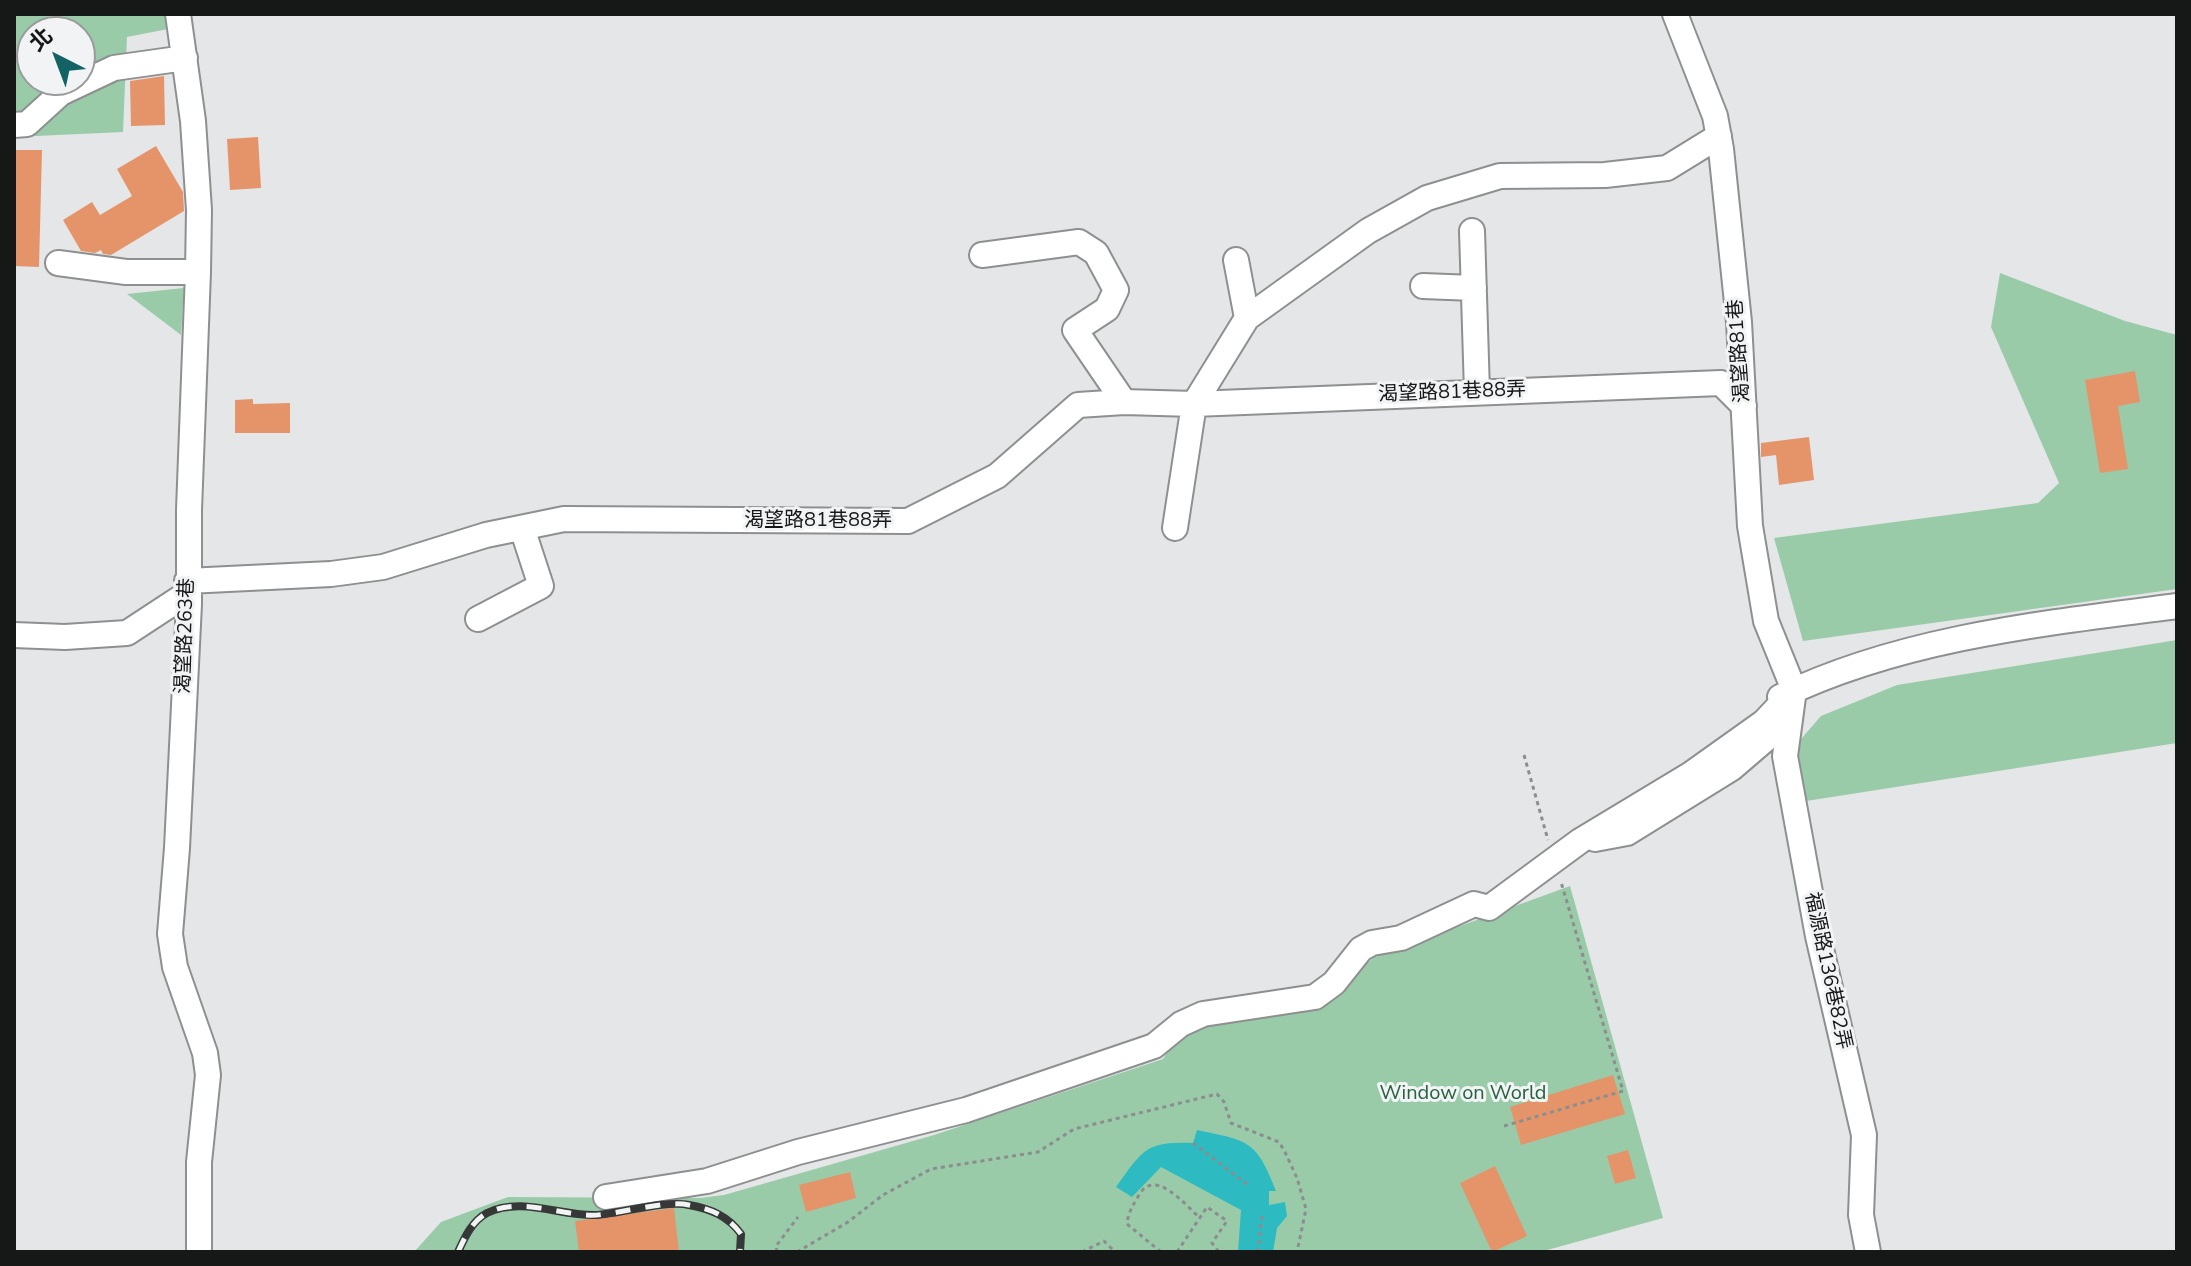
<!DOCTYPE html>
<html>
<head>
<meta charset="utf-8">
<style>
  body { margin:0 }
  #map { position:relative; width:2191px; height:1266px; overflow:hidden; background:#e4e6e8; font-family:"Nunito Sans","Noto Sans TC",sans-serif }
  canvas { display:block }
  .frame { position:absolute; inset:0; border:16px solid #161717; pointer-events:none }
  .north { position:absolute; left:16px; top:16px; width:80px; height:80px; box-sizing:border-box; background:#f1f3f5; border:2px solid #999b9c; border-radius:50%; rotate:318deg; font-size:22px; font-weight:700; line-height:32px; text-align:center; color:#161717 }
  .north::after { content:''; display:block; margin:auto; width:28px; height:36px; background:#136365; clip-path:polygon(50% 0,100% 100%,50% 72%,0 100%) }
</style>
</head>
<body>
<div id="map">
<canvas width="2191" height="1266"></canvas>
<div class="frame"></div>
<div class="north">北</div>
</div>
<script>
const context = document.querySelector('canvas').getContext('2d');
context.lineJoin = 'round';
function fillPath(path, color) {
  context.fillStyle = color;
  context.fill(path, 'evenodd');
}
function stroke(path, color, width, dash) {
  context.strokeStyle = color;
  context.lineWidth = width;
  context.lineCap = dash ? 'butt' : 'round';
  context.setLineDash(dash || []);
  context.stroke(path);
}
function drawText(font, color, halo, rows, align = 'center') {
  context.font = font + ' "Nunito Sans","Noto Sans TC",sans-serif';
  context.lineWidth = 6;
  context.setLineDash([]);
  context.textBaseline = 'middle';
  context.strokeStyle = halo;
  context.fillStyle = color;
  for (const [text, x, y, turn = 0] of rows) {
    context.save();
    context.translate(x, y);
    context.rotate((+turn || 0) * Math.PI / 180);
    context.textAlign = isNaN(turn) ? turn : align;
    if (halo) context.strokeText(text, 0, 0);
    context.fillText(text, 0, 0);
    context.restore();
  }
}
fillPath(new Path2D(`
  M14,14H165L168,29L127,37L123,132L14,137ZM32,32H80V80H32Z
  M2000,273L2125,321L2177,335V589L1803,641L1774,538L2038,503L2059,483L1991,327Z
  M184,288L181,335L127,294Z
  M2177,640V743L1800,802L1794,747L1821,716L1897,685Z
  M1570,886L1663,1218L1540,1252H414L441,1222L508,1197L700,1198L724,1195L934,1135L1163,1059L1184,1026L1304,1009L1375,957Z`), '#9acba9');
fillPath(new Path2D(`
  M1197,1130C1248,1141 1256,1139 1276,1191H1269V1205L1285,1202L1287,1216L1277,1228L1273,1252H1238L1241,1210L1161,1167L1132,1197L1116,1187C1143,1150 1145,1141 1193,1143Z`), '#2dbac1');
fillPath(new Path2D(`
  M164,76L165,125L131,126L130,81Z
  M258,137L261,188L230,190L227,139Z
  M156,146L183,192L184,211L111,255L103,254L101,250L95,253L81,251L63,220L92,202L100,215L132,196L117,169Z
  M14,150H42L39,267L14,266Z
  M2135,371L2140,402L2118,406L2128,469L2100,473L2085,380Z
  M253,399V404L290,403V433H235V400Z
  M1809,437L1814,480L1779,485L1776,455L1761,457V443Z
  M1613,1075L1625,1114L1521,1145L1510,1107Z
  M1628,1150L1636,1178L1615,1184L1607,1156Z
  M1495,1166L1527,1236L1492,1252L1460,1183Z
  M850,1172L856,1198L806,1212L799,1185Z
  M674,1208L679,1252H579L575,1221Z`), '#e5946a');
const minor = new Path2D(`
  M178,14L193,121L199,210L198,272L189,510V604L177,848L170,934L175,967L205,1053L208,1075L199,1162V1252
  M1675,14L1715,116L1721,149L1739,322L1750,526L1766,621L1794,690L1785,756L1818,936L1864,1135L1861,1215L1868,1252
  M14,125L27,124L61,93L114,68L185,58
  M1472,231L1477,392
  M982,255L1079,242L1096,253L1116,290L1107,309L1075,330L1124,402
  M1236,260L1247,318
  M58,263L126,272H198
  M1423,286L1474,288
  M1175,528L1194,404L1247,318L1368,231L1427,198L1500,176L1605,175L1667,168L1719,136
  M187,581L331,574L383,567L486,535L564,519L908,521L997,476L1078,405L1124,402L1194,404L1721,383L1744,406
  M478,619L541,586L522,528
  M14,635L65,637L127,633L188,593
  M1780,697C1901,638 2045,623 2177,606
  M1595,839L1627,833L1732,768L1774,732
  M606,1197L707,1181L798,1152L966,1110L1154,1046L1181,1024L1203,1014L1315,997L1334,983L1361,949L1372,943L1401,938L1474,904L1489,908L1580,841L1691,774L1764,722L1794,690`);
stroke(minor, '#8e8f91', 28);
stroke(new Path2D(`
  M1524,755L1548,840
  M1504,1126L1623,1091L1561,882
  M1193,1143L1248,1185
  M777,1252L776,1246L798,1217
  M797,1252L848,1222L883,1195L931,1169L1038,1152L1074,1129L1217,1094L1224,1102L1231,1123L1279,1142L1285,1152L1297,1178L1306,1209L1297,1252
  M1082,1252L1104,1241L1115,1252
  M1161,1252L1127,1224C1128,1213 1133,1205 1139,1195C1155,1167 1185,1205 1200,1218
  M1177,1252L1207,1207L1227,1221L1212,1243L1219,1252
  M1258,1252L1262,1214`), '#8b8d8e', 3, [4, 4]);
stroke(minor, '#fff', 24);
const rail = new Path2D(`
  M458,1252C465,1237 472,1221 487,1213C522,1196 562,1217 597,1215C622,1213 667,1200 689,1205C711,1209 728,1216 741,1234L740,1252`);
stroke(rail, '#363737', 8);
stroke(rail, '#f1f3f5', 5, [15]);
drawText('20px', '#161717', '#f1f3f5', [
  ["渴望路81巷",1740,351,-94],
  ["渴望路81巷88弄",1452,393,-2],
  ["渴望路81巷88弄",818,521],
  ["渴望路263巷",186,636,-88],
  ["福源路136巷82弄",1827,971,78]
]);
drawText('20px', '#27633f', '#f1f3f5', [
  ["Window on World",1463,1094]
]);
</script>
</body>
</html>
